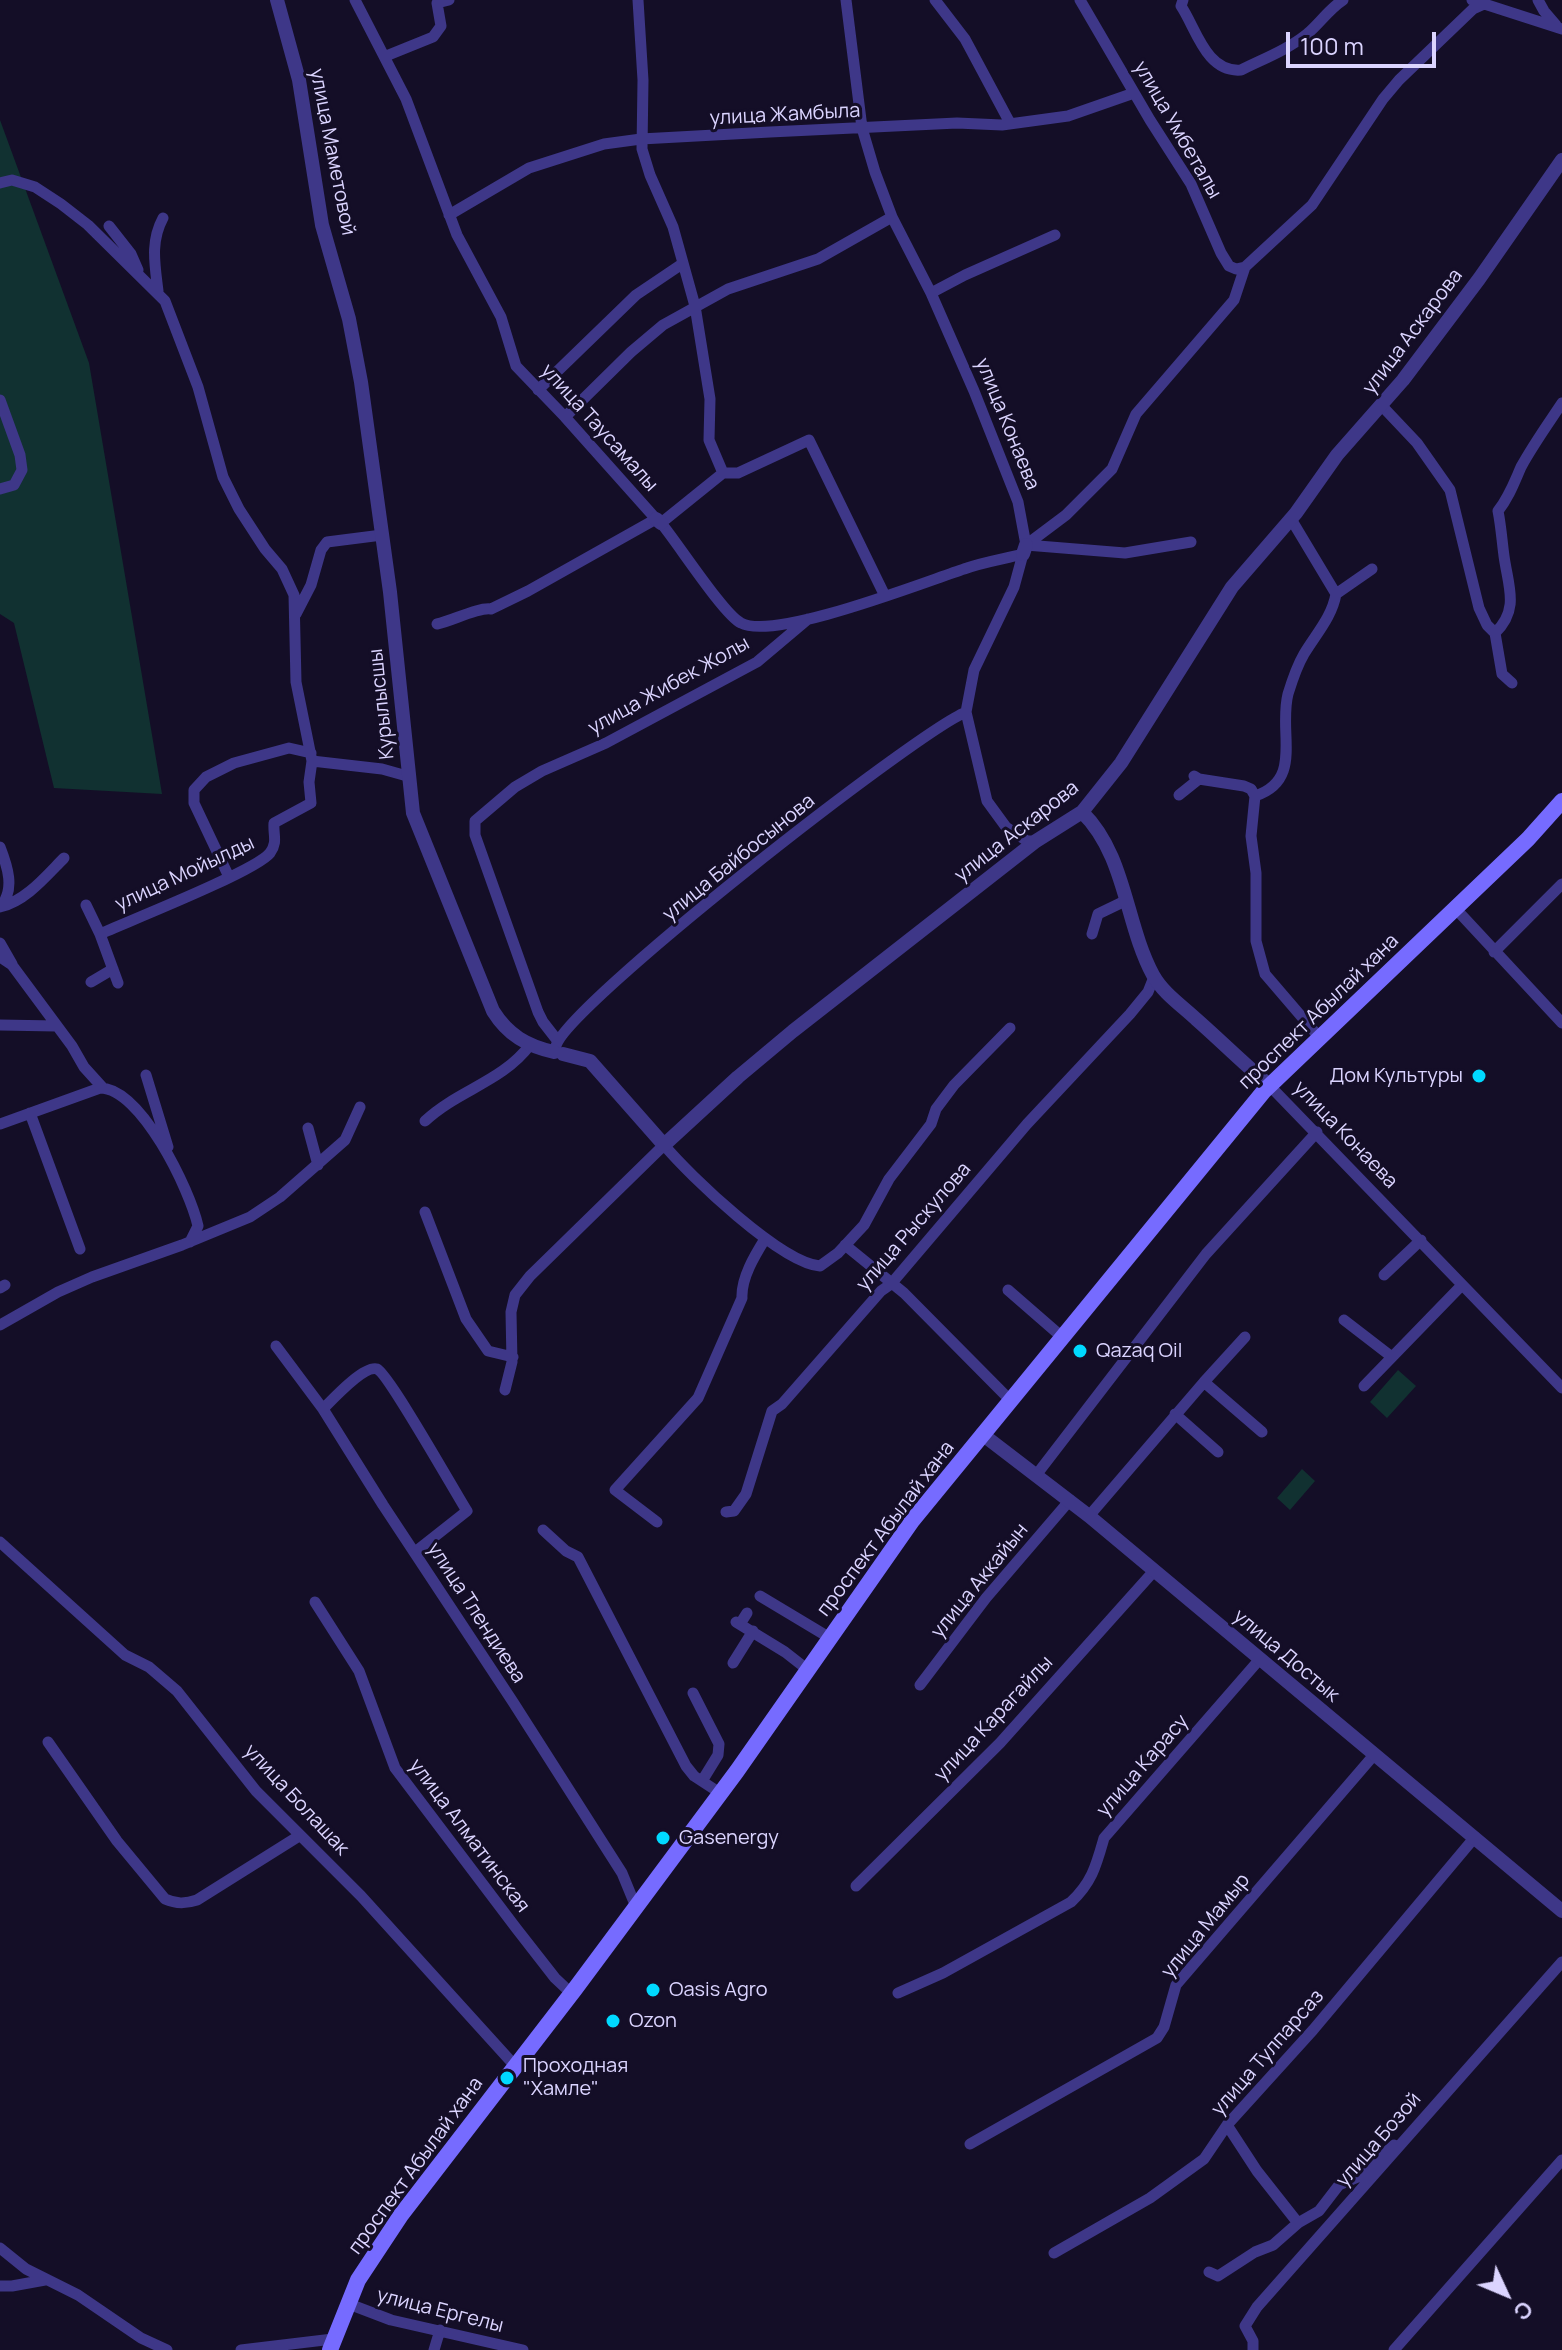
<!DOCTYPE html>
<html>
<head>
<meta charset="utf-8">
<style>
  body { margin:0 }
  #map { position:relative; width:1562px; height:2350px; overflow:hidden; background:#140e27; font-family:Manrope,sans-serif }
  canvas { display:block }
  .north { position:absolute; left:1466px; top:2254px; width:80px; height:80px; -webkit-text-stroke:6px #140e27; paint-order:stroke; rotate:134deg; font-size:22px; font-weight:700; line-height:32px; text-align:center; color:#dbd4ff }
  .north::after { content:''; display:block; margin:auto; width:28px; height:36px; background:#dbd4ff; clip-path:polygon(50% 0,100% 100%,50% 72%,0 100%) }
  .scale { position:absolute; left:1286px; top:32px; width:150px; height:36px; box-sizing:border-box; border:4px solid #dbd4ff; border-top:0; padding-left:10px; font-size:24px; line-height:28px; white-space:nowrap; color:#dbd4ff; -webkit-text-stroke:6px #140e27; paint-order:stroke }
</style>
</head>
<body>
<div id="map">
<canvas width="1562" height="2350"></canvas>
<div class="north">С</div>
<div class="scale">100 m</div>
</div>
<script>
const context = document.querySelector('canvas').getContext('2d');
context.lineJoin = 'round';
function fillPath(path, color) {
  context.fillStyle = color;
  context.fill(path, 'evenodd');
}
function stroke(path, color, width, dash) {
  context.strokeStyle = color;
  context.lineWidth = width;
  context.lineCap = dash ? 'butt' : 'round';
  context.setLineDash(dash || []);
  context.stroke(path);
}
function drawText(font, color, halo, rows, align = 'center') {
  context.font = font + ' Manrope,sans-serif';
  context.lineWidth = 6;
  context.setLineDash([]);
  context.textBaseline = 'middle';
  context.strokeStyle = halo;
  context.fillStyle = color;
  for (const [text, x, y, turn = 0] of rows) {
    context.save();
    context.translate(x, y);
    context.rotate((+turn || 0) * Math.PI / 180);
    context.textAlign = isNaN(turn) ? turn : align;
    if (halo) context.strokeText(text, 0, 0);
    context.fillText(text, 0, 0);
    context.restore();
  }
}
fillPath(new Path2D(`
  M0,120L89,363L162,794L54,788L14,623L0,614Z
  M1398,1370L1416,1386L1387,1418L1370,1402Z
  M1302,1469L1315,1481L1290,1510L1277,1498Z`), '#113131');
stroke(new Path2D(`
  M355,0L406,99L457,235L501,317L516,366L565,417L656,519L528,591L491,609C478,607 452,621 437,624
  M638,0L643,80L642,149L650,175L673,227L695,306L710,399L709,440L723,473
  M846,0L862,128L875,172L892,217L931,293L974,391L1018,502L1026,545
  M935,0L965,39L1010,123
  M1080,0L1150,120L1191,184L1221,253L1229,266L1236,269L1245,267
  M1183,0L1181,6C1196,28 1206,73 1241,70C1263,59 1287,50 1307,34C1320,23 1329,9 1343,0
  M1472,0L1562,29
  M1538,0L1544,11L1556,25
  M386,56L433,37L441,26L437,3L449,0
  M0,183L12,180L35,187L61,204L88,225L165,301L198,387L223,477L239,509L265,549L282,569L294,595L296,682L312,761L309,782L311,803L274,823C273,835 278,842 270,853C256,871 129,921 100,934L118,983
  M449,215L529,168L604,144L641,139L770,132L957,123L1002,125L1068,116L1134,93
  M109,226L131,254L138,270
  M158,291C155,265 150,242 163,218
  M931,293L965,275L1055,235
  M538,390L636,295L682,264
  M0,400L20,455L22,470L14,485L0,489
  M1382,406L1417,443L1450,490L1479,608L1487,625L1495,633
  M565,417L631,352L663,325L728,289L818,259L892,217
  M1291,519L1336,594C1332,617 1316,634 1304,654C1297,666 1292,681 1288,694C1278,733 1304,780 1255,796L1251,836L1256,873V941L1265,974L1319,1037
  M1026,545L1066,515L1112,469L1136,414L1234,300L1245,267L1312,205L1383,99L1399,80L1473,9L1484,4
  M1026,545L1125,553L1191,542
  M1336,594L1372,569
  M885,596L809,440L738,473H723L661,523C677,542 724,615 741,623C775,641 924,582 964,569C983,562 1004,559 1023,554L1014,587L974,670L966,712L987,801L1006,827L1027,841H1036
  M296,614L311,585L321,550L327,542L382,535
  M1495,633C1520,609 1508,586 1504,556C1502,541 1501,526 1498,511C1509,497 1514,483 1521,467C1533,445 1548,424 1562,403
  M1495,633L1502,674L1512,683
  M312,761L382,769L407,776
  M1194,776L1199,779L1244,786L1251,789L1255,796
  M1179,795L1199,779
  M0,847C7,865 16,890 0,907
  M229,877L194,803V790L206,777L234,763L289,748L311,753
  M86,905L100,934
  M0,907C26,901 46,876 64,858
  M1455,908L1562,1023
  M1092,934L1098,914L1127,900
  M0,943L12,964
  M1494,952L1562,884
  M0,957L12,965L72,1046L84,1067L103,1088
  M91,982L113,969
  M0,1025L56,1026
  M557,1040L543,1022L538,1012L475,835V821L515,787L542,771L606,743L757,662L808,619
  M556,1046C566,1006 915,733 966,712
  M146,1075L168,1147
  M1269,1085L1562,1388
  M30,1113L80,1249
  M425,1121C458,1090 502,1082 530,1045
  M0,1124L100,1088C141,1088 190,1190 198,1226L190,1242
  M308,1128L318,1165
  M425,1212L466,1319L488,1351L513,1357
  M845,1245L904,1293L1010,1400
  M1384,1275L1421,1240
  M0,1288L5,1285
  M1008,1290L1062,1337
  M1344,1320L1392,1357
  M0,1325L58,1292L92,1277L182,1245L250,1217L280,1197L345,1140L360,1107
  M276,1346L323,1409L383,1505L513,1702L622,1873L636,1907
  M1204,1382L1245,1337
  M1364,1386L1462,1285
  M505,1390L512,1362L511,1312L515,1295L530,1276L664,1145C690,1176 781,1263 820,1266L838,1253L864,1225L889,1179L931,1124L936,1109L954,1085L1010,1028
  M323,1409C332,1400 364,1365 377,1369C388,1373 455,1492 467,1511L415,1552
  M1175,1414L1218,1452
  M1037,1474L1206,1254L1317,1132
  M726,1512L734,1511L746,1494L772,1411L782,1404L881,1291L891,1284L1027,1124L1130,1014L1148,992L1154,977
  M1089,1516L1204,1382L1262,1432
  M657,1522L615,1490L698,1398L742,1298C741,1278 755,1255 765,1239
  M543,1530L566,1551L578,1557L686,1766L694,1776L720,1793
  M0,1542L125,1655L149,1667L177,1691L256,1791L361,1896L516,2067
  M760,1596L830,1638
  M315,1602L359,1671L395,1768L516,1928L555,1978L572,1994
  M736,1622L785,1652L808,1670
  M740,1624L747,1613
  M733,1663L753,1631
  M920,1685L986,1598L1070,1500
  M693,1693L719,1744L718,1755L702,1781
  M48,1742L117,1841L165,1899C176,1904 185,1904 197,1900L299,1836
  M856,1886L1000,1743L1154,1571
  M898,1993L943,1973L1071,1902C1092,1882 1096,1866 1104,1838L1259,1660
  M1227,2125L1257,2171L1298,2223
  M970,2144L1157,2038L1164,2027L1176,1985L1374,1755
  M0,2248L26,2269L78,2295L141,2338L167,2350
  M1054,2253L1150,2198L1204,2159L1227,2125L1313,2030L1475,1837
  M1209,2272L1218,2276L1255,2252L1273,2245L1298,2223L1319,2211L1339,2185L1358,2177L1394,2145
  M0,2286H12L45,2280
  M349,2304L391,2320L523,2350
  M241,2350L333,2339
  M434,2350L440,2330
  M1253,2350V2341L1245,2326L1257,2307L1562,1962
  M1394,2350L1562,2160`), '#3e3788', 11);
stroke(new Path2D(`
  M277,0L299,80L322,225L349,319L361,382L390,592L413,813L493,1011C508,1035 527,1046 554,1052
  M656,519L661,523
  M1023,554L1026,545
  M1082,812C1126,855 1125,923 1153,975C1163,993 1181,1005 1196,1019C1221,1041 1244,1064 1269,1085
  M563,1054L590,1061L664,1145L738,1077L793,1031L1036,841L1082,812L1121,763L1232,587L1296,513L1337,455L1403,380L1479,279L1562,160
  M982,1434L1089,1516L1562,1911`), '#3e3788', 14);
stroke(new Path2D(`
  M330,2350L358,2280L401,2215L575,1989L737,1771L912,1521L1264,1091L1528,839L1562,801`), '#766bff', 16);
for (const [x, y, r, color] of [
  [1479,1076,8,"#00d9ff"],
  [1080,1351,8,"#00d9ff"],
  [663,1838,8,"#00d9ff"],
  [653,1990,8,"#00d9ff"],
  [613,2021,8,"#00d9ff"],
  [507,2078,8,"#00d9ff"]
]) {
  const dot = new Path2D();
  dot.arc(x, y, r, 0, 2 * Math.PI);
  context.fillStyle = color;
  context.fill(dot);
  stroke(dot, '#140e27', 3);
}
drawText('20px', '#dbd4ff', '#140e27', [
  ["улица Жамбыла",785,115,-3],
  ["улица Умбеталы",1177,130,60],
  ["улица Маметовой",332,152,79],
  ["улица Аскарова",1413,332,-53],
  ["улица Конаева",1007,424,68],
  ["улица Таусамалы",599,428,48],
  ["улица Жибек Жолы",669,686,-29],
  ["Курылысшы",382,704,-96],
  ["улица Аскарова",1017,832,-38],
  ["улица Байбосынова",739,858,-39],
  ["улица Мойылды",185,874,-25],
  ["проспект Абылай хана",1319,1012,-44],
  ["улица Конаева",1345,1135,46],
  ["улица Рыскулова",914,1227,-49],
  ["проспект Абылай хана",886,1529,-53],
  ["улица Аккайын",980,1581,-51],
  ["улица Тлендиева",476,1613,57],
  ["улица Достык",1286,1656,40],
  ["улица Карагайлы",994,1719,-47],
  ["улица Карасу",1143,1766,-49],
  ["улица Болашак",296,1800,47],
  ["улица Алматинская",469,1836,53],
  ["улица Мамыр",1206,1926,-51],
  ["улица Тулпарсаз",1268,2053,-49],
  ["улица Бозой",1379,2140,-49],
  ["проспект Абылай хана",416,2166,-54],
  ["улица Ергелы",440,2311,14]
]);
drawText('20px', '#dbd4ff', '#140e27', [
  ["Дом Культуры",1463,1076,"right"],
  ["Qazaq Oil",1096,1351],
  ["Gasenergy",679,1838],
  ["Oasis Agro",669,1990],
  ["Ozon",629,2021],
  ["Проходная",523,2066],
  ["\"Хамле\"",523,2089]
], 'left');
</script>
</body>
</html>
